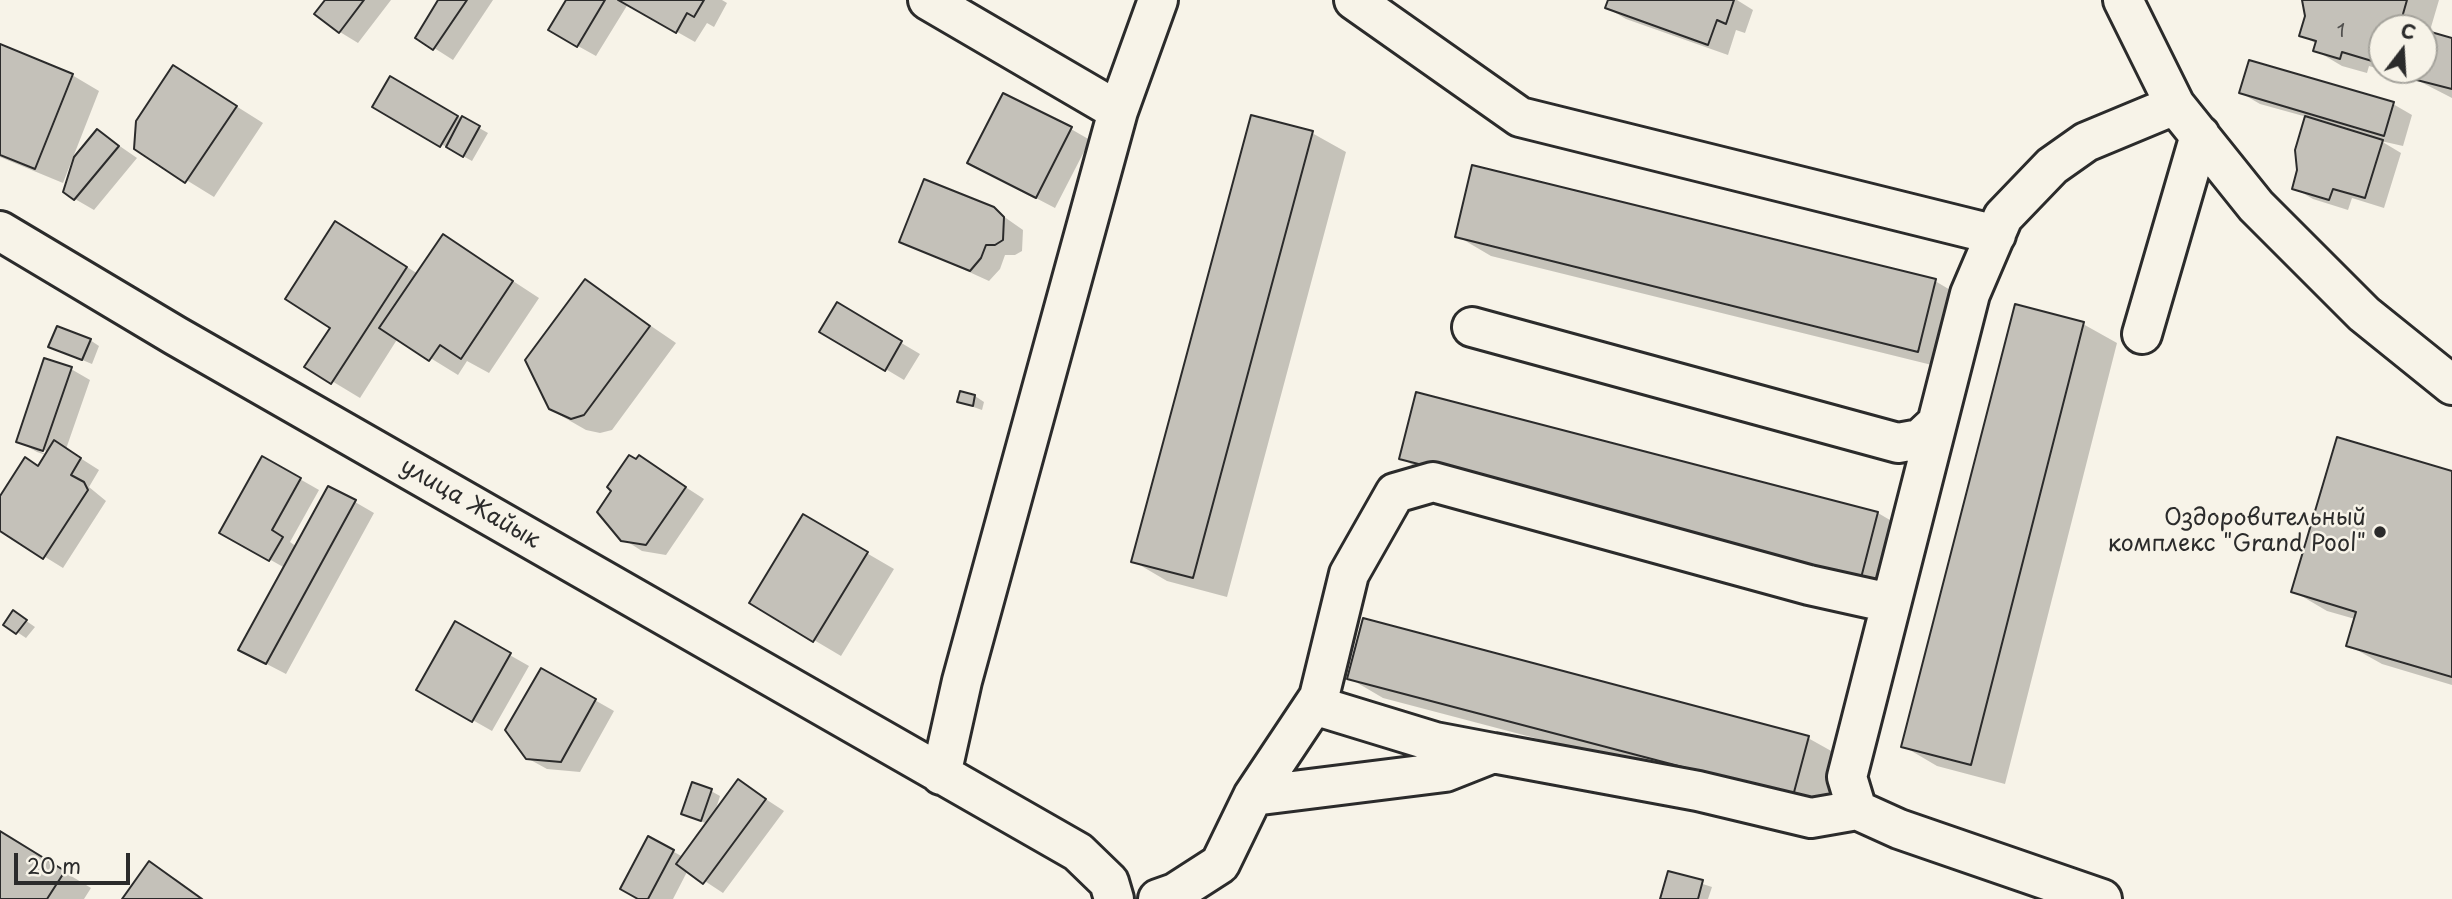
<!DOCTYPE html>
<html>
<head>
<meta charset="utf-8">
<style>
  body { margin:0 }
  #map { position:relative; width:2452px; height:899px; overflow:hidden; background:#f7f3e8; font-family:"Playpen Sans",sans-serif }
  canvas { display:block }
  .north { position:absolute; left:2368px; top:14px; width:70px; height:70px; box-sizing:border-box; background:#f7f3e8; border:2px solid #a5a39c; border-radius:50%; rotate:17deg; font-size:19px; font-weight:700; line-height:28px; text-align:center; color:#2b2b2b }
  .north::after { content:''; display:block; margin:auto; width:24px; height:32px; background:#2b2b2b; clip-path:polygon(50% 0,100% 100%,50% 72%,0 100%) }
  .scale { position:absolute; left:14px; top:853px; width:116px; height:32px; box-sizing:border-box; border:4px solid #2b2b2b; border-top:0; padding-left:9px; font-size:21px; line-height:24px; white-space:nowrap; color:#2b2b2b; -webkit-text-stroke:5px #f7f3e8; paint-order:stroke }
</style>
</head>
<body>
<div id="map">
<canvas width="2452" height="899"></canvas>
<div class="north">С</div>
<div class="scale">20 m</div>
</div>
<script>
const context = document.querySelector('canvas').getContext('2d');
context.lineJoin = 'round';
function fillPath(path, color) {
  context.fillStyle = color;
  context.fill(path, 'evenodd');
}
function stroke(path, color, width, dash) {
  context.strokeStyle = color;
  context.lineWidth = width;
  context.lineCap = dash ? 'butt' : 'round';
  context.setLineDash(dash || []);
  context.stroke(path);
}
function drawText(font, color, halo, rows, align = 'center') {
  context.font = font + ' "Playpen Sans",sans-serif';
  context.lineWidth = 5;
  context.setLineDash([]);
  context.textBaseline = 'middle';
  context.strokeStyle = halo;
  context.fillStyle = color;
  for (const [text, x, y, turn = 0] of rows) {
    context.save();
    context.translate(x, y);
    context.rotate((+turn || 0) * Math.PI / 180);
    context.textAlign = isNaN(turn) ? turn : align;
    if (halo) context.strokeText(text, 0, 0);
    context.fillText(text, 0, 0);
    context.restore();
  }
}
fillPath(new Path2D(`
  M327,0H391L358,43L340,32Z
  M441,0H493L453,60L417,37Z
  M568,0H722L727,3L714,27L707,23L695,42L628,4L596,56L578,46Z
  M1610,0H1737L1753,10L1745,33L1736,30L1728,55L1626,19L1607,8Z
  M2304,0H2439L2429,34L2452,40V98L2415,79L2382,70H2424V28H2382V70L2369,66L2367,73L2342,66L2315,50L2317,44L2301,35L2307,16Z
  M0,46L72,75L99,91L63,183L0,157Z
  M174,67L263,123L214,197L136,149Z
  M391,78L488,133L472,161L374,107Z
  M2241,93L2393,104L2412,115L2403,146L2381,141L2401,153L2384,208L2352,198L2348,210L2313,199L2294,188L2307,117L2260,104Z
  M1071,129L1090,140L1055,208L988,173Z
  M98,131L137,158L94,210L75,199Z
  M1312,133L1346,152L1227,597L1167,581L1133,561Z
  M993,209L1023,230L1022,251L1015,255H1005L1000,269L989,281L901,241Z
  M444,236L539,298L489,373L467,361L458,375L398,338L360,398L307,366L332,328L363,239L418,274Z
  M1457,236L1935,281L1969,301L1952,370L1491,256Z
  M585,281L676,343L612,430L600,433L586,430L558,414L543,399L539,380L530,371L527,360Z
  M837,305L920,354L904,380L822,331Z
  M2083,324L2117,343L2005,784L1937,766L1903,746Z
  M90,340L99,346L92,364L51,347Z
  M71,369L90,380L66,449L99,470L89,487L106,501L63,568L0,529V500L39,467L48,452L36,445L35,448L46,455L37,452L18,441Z
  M1417,394L1878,513L1912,533L1895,596L1434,478L1401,458Z
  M975,396L984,402L982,410L959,402Z
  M639,457L704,499L666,555L642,551L623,539Z
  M263,458L319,490L290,542L297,547L355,502L374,513L286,674L259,660L285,568L221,532Z
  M2452,473V685L2382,664L2348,645L2355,619L2327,611L2293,591Z
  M803,516L894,569L841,656L814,640Z
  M22,618L35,627L26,638L5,624Z
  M455,624L529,666L492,731L418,689Z
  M542,670L614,711L580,772L547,769L527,758Z
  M1349,678L1808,738L1842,757L1827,815L1383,698Z
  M738,781L784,811L723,893L688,870L673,899H640L649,838L683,857L707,824L683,813L711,791L720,796L715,812Z
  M0,833L91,888L84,899H0Z
  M149,864L176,879L204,899H124Z
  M1669,873L1712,887L1708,899H1662Z`), '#0003');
const building = new Path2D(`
  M325,0H364L339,33L314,14Z
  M438,0H467L433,50L415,38Z
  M566,0H605L577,47L548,30Z
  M618,0H704L694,17L687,13L676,33Z
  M1608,0H1734L1726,24L1717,20L1708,45L1605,8Z
  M2302,0H2407L2399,28H2382V64L2342,52L2340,59L2313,51L2316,41L2299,36L2305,16Z
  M2424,30L2452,38V89L2409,78L2411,70H2424Z
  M0,44L73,74L35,169L0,155Z
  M2249,60L2394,102L2384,136L2239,93Z
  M173,65L237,106L185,183L134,149L136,121Z
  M390,76L458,116L440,147L372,107Z
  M1003,93L1072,127L1036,198L967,163Z
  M1251,115L1313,131L1193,578L1131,562Z
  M462,116L480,126L463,157L446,147Z
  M2305,116L2383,140L2365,198L2333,189L2329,200L2292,189L2297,170L2295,150Z
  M97,129L119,146L74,200L63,192L74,157Z
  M1472,165L1936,279L1918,352L1455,237Z
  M924,179L994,207L1004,217L1003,240L995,245H986L981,258L970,271L899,242Z
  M335,221L407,267L331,384L304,367L330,328L285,299Z
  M443,234L513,281L461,359L440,345L429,361L379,328Z
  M585,279L650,326L584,415L571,419L549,409L525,360Z
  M837,302L902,341L885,371L819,332Z
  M2015,304L2084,322L1971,765L1901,747Z
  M57,326L91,339L82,360L48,347Z
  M44,358L72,367L43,451L16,442Z
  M960,391L975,395L973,406L957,402Z
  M1416,392L1878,512L1861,578L1399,459Z
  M2337,437L2452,471V677L2346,646L2356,612L2291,592Z
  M54,440L81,458L71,475L84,482L88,490L43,559L0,531V496L25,457L38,466Z
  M629,455L636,459L639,455L686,487L646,545L621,541L597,512L611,491L607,487Z
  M262,456L301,478L272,530L283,537L269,561L219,533Z
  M328,486L356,500L266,664L238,650Z
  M803,514L868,552L813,642L749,603Z
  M13,610L27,620L16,634L3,625Z
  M1363,618L1809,736L1793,796L1347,679Z
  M455,621L511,653L472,722L416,690Z
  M541,668L596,699L561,762L526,759L505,730Z
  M738,779L766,799L703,884L676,864Z
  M692,782L712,789L701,821L681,814Z
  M0,831L65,871L47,899H0Z
  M648,836L674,850L648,899H638L620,889Z
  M149,861L202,899H122Z
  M1668,871L1703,880L1698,899H1660Z`);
fillPath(building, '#c4c1b9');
stroke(building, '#2b2b2b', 2);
const street = new Path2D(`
  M928,0L1118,111
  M1354,0L1520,117L1996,235
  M2123,0L2175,105L2256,206L2364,314L2452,385
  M0,231L176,336L1078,852L1109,882L1114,899
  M1472,327L1898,443L1920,439L1935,425
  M2142,334L2200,135
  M1314,705L1435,742L1493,753
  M941,775L962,681L1118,111L1158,0
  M1253,796L1445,772L1493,753L1698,791L1811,818L1857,810
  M1158,899L1175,893L1220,864L1253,796L1319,697L1349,574L1395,493L1433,482L1809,585L1890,603
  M2102,899L1899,829L1857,810L1847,777L1970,294L2003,217L2052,166L2086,142L2175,105`);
stroke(street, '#2b2b2b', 44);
stroke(street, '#f7f3e8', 38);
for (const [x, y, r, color] of [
  [2380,532,7,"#2b2b2b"]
]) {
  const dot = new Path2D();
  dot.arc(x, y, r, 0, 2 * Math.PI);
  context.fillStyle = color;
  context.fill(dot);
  stroke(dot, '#f7f3e8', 2.5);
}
drawText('19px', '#51504e', null, [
  ["1",2341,32]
]);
drawText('23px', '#2b2b2b', '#f7f3e8', [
  ["улица Жайык",470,504,30]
]);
drawText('23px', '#2b2b2b', '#f7f3e8', [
  ["Оздоровительный",2366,519],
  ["комплекс \"Grand Pool\"",2366,545]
], 'right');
</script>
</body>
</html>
